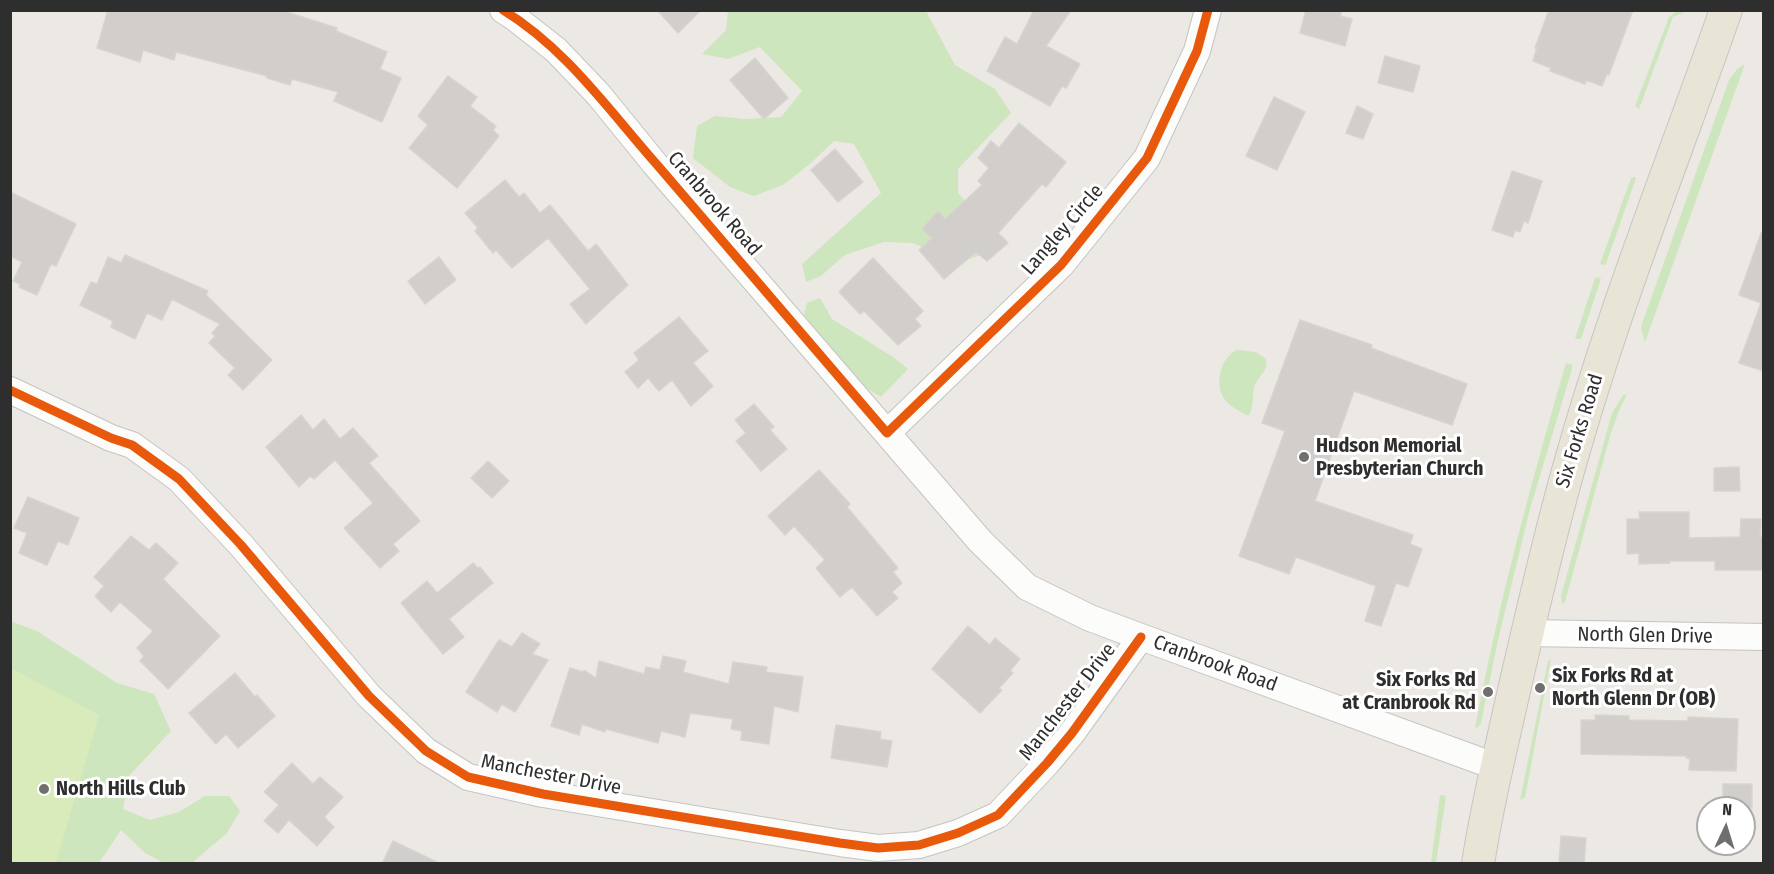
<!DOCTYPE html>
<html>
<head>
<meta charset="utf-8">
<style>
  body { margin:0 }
  #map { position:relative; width:1774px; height:874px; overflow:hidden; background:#ece8e4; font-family:"Fira Sans Condensed",sans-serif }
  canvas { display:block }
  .frame { position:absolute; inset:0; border:12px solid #2e2e2e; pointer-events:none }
  .north { position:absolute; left:1696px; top:796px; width:60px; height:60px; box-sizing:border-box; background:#fff; border:2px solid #ababab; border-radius:50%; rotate:4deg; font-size:16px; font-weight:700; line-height:24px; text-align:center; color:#2e2e2e }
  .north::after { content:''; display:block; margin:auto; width:21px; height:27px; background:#706f6e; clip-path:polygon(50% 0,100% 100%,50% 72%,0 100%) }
</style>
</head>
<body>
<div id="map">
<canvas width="1774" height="874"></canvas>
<div class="frame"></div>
<div class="north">N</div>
</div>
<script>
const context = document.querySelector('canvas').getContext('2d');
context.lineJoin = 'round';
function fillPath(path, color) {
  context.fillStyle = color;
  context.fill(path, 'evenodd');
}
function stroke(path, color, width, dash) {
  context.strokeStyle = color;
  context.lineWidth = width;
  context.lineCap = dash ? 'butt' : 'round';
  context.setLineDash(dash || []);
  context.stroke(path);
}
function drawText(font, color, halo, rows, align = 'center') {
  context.font = font + ' "Fira Sans Condensed",sans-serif';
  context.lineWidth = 6;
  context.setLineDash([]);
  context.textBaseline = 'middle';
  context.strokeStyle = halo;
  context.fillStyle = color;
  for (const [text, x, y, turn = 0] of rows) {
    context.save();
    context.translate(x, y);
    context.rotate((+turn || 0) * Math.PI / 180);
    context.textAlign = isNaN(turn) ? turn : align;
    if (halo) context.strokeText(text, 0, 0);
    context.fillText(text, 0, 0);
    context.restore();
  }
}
fillPath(new Path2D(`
  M1678,10L1687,11L1673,17L1639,109L1635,106L1669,17Z
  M728,11H926L955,65L995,89L1011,113L958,169V193L980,218L985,254L961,261L912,243L884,242L845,255L821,276L806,282L802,264L881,193L854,144L834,141L811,163L783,185L754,196L730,187L693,158L697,126L715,116L746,119L781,117L802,91L760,47L728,59L702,54L726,30Z
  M1745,64L1645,342L1641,328L1643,321L1729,80L1737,69Z
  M1634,177L1636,178L1606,264L1603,265L1600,264L1631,178Z
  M1598,277L1601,279L1581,339H1575L1595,278Z
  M820,298L832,319L893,357L908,369L881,397L851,379L818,335L804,314L807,303Z
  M1237,350L1256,352L1266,359C1269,371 1259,375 1255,385C1251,395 1255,407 1249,415H1246C1240,411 1231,407 1226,401C1213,386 1220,358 1237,350Z
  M1566,363L1572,365V369L1530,509L1498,640L1481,723L1479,726L1475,728C1498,604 1531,483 1566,363Z
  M1627,394L1618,413L1610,436L1565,602L1562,604L1561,596L1612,413L1623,395Z
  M10,621L37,631L117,683L154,694L171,731L129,776L123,809L150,820L179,812L205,796H229L240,811L227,833L192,863H164L145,853L121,830L99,863H11Z
  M1551,659L1525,798L1520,800L1548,661Z
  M1440,795L1446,796L1436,863H1431Z`), '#cee6be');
fillPath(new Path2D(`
  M11,668L99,715L56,863H11Z`), '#d9eabb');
const building = new Path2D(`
  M108,10H280L337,28L336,31L387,52L380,69L401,78L382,122L334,101L338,92L292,79L290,85L267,78V76L176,52L174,60L143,50L140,62L97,48Z
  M657,10H701L678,33Z
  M1034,10H1071L1046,46L1080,64L1066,88L1062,86L1050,106L987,71L1005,37L1017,44Z
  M1306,10H1342L1340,16L1352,19L1345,46L1300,33Z
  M1549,10H1633L1609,75L1607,74L1602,86L1586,80L1585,84L1550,71L1551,68L1533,61L1537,48H1535Z
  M1385,56L1420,66L1413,92L1378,83Z
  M755,58L788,98L764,119L730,80Z
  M448,76L477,97L470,106L496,126L493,130L499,136L457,188L409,148L428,125L418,116Z
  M1274,97L1305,112L1277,170L1246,156Z
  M1357,106L1373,114L1363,139L1346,133Z
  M1019,123L1066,162L1046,187L1042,184L998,233L1008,243L987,261L976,252L944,279L919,250L932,238L922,229L938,211L945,219L982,185L978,181L989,168L978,158L991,141L999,148Z
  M835,149L863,182L838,202L811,170Z
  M1512,171L1542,181L1528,223L1524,221L1520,232L1515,230L1513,237L1492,230Z
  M505,180L519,197L524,193L540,213L550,205L588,251L596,244L628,285L586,324L570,304L590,289L548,238L512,268L496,250L493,253L475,231L478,228L465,213Z
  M10,192L76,224L56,266L51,264L37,295L19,287L20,284L13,281L22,262L10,256Z
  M1761,233H1764V371L1739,363L1761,303L1739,295Z
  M125,255L208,291L206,295L272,360L243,390L228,375L235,368L209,343L215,336L212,333L220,324L172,299L162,320L147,313L135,339L111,327L113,321L80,305L91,282L97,284L108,257L121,263Z
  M439,257L456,280L425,304L408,281Z
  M873,258L923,311L915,319L921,326L898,345L864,311L860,314L839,292Z
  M679,317L708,351L693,363L713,386L691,406L672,380L659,391L648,378L638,388L625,372L639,360L634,353Z
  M1300,320L1372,345L1371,348L1467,384L1452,425L1354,391L1315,501L1413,535L1410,544L1422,549L1408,587L1396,583L1381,626L1365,621L1376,586L1296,557L1289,574L1239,556L1285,431L1262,423Z
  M754,404L774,427L770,430L787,449L761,471L736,441L746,433L735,420Z
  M301,415L313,430L324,419L340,439L353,428L378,456L369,463L420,521L393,544L399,551L380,568L344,528L373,503L335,460L314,479L310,476L299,487L266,447Z
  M488,461L509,481L492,498L471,478Z
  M1739,467L1740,491H1714V468Z
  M819,470L850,504L847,507L898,568L893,572L902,583L892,592L898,598L877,616L852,587L840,597L816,568L825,560L794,526L785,535L768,516Z
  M28,497L79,518L68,545L58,541L47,565L19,553L27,533L14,528Z
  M1639,512H1689V538L1740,537L1741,519H1761L1760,537H1764V570H1715V561H1669L1670,563L1639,564V553L1627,554V519H1640Z
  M131,536L149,550L156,543L178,563L163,579L220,636L168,689L140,661L144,656L137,648L153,631L120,602L111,612L95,596L104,586L94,577Z
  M473,563L478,568L480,567L493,583L449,619L464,637L443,654L401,603L427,581L437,593Z
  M968,626L990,645L995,638L1020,659L1010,671L1013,673L999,688L1002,690L980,713L932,669Z
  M522,633L540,644L532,654L548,660L515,712L502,704L497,712L466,692L499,640L512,647Z
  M663,656L686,661L683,672L729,684L733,662L767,667L766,672L803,677L798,712L774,706L769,744L741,740L742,731L731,729L733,719L690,713L685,737L661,731L658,743L606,729L605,732L582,724L579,735L551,726L570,668L583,672L584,670L596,678L599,661L644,674L646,667L660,670Z
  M235,673L255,697L257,695L275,716L238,748L226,734L216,744L189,713Z
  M1595,715L1629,716V720L1688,721V717L1738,719L1736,771L1689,770L1690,759L1686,758L1687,756L1581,754V720H1596Z
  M836,725L881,732L880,739L892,741L887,767L831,758Z
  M292,763L313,784L320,777L343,797L324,817L334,827L317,846L289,820L278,833L264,821L279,805L264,792Z
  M1723,784H1752V808H1723Z
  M1561,836L1586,838L1584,864H1559Z
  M393,841L441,864H382Z`);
fillPath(building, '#d1cecb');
stroke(building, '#d7d4d0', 1.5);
const minor = new Path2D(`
  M503,10L514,17L556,50L598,94L655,164L980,541L1027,587L1090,618L1141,637L1497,767
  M10,390L111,438L132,445L179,479L241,545L369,696L426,751L468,777L543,794L840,843L878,848L919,845L958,833L998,815L1047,763L1072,733L1141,637
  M887,433L1061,265L1147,158L1197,51L1208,10
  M1527,633L1764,637`);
const major = new Path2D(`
  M1478,864C1487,804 1502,745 1515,686C1533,609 1550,532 1572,457C1615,305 1674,159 1726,10`);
stroke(minor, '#c5c4c5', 28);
stroke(major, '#c6c5c4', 34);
stroke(minor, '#fcfcfb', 26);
stroke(major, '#e8e4d6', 32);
stroke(new Path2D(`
  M503,10C567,49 610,112 659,167C735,256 811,344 887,433L1061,265L1147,158L1197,51L1208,10
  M10,390L111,438L132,445L179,479L241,545L369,696L426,751L468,777L543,794L840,843L878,848L919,845L958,833L998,815L1047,763L1072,733L1141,637`), '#e8590c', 9);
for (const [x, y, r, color] of [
  [1304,457,6,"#706f6e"],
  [1540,688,6,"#706f6e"],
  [1488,692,6,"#706f6e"],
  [44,789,6,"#706f6e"]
]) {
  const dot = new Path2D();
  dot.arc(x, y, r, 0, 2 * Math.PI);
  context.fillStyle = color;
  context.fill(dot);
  stroke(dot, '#fff', 2);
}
drawText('20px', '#2e2e2e', '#fff', [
  ["Cranbrook Road",714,204,49],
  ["Langley Circle",1063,230,-49],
  ["Six Forks Road",1580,431,-73],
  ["North Glen Drive",1645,636,1],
  ["Cranbrook Road",1215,664,20],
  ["Manchester Drive",1068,702,-52],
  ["Manchester Drive",551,775,11]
]);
drawText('bold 20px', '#2e2e2e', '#fff', [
  ["Hudson Memorial",1316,446],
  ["Presbyterian Church",1316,469],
  ["Six Forks Rd at",1552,676],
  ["North Glenn Dr (OB)",1552,699],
  ["Six Forks Rd",1476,680,"right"],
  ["at Cranbrook Rd",1476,703,"right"],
  ["North Hills Club",56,789]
], 'left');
</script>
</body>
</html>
